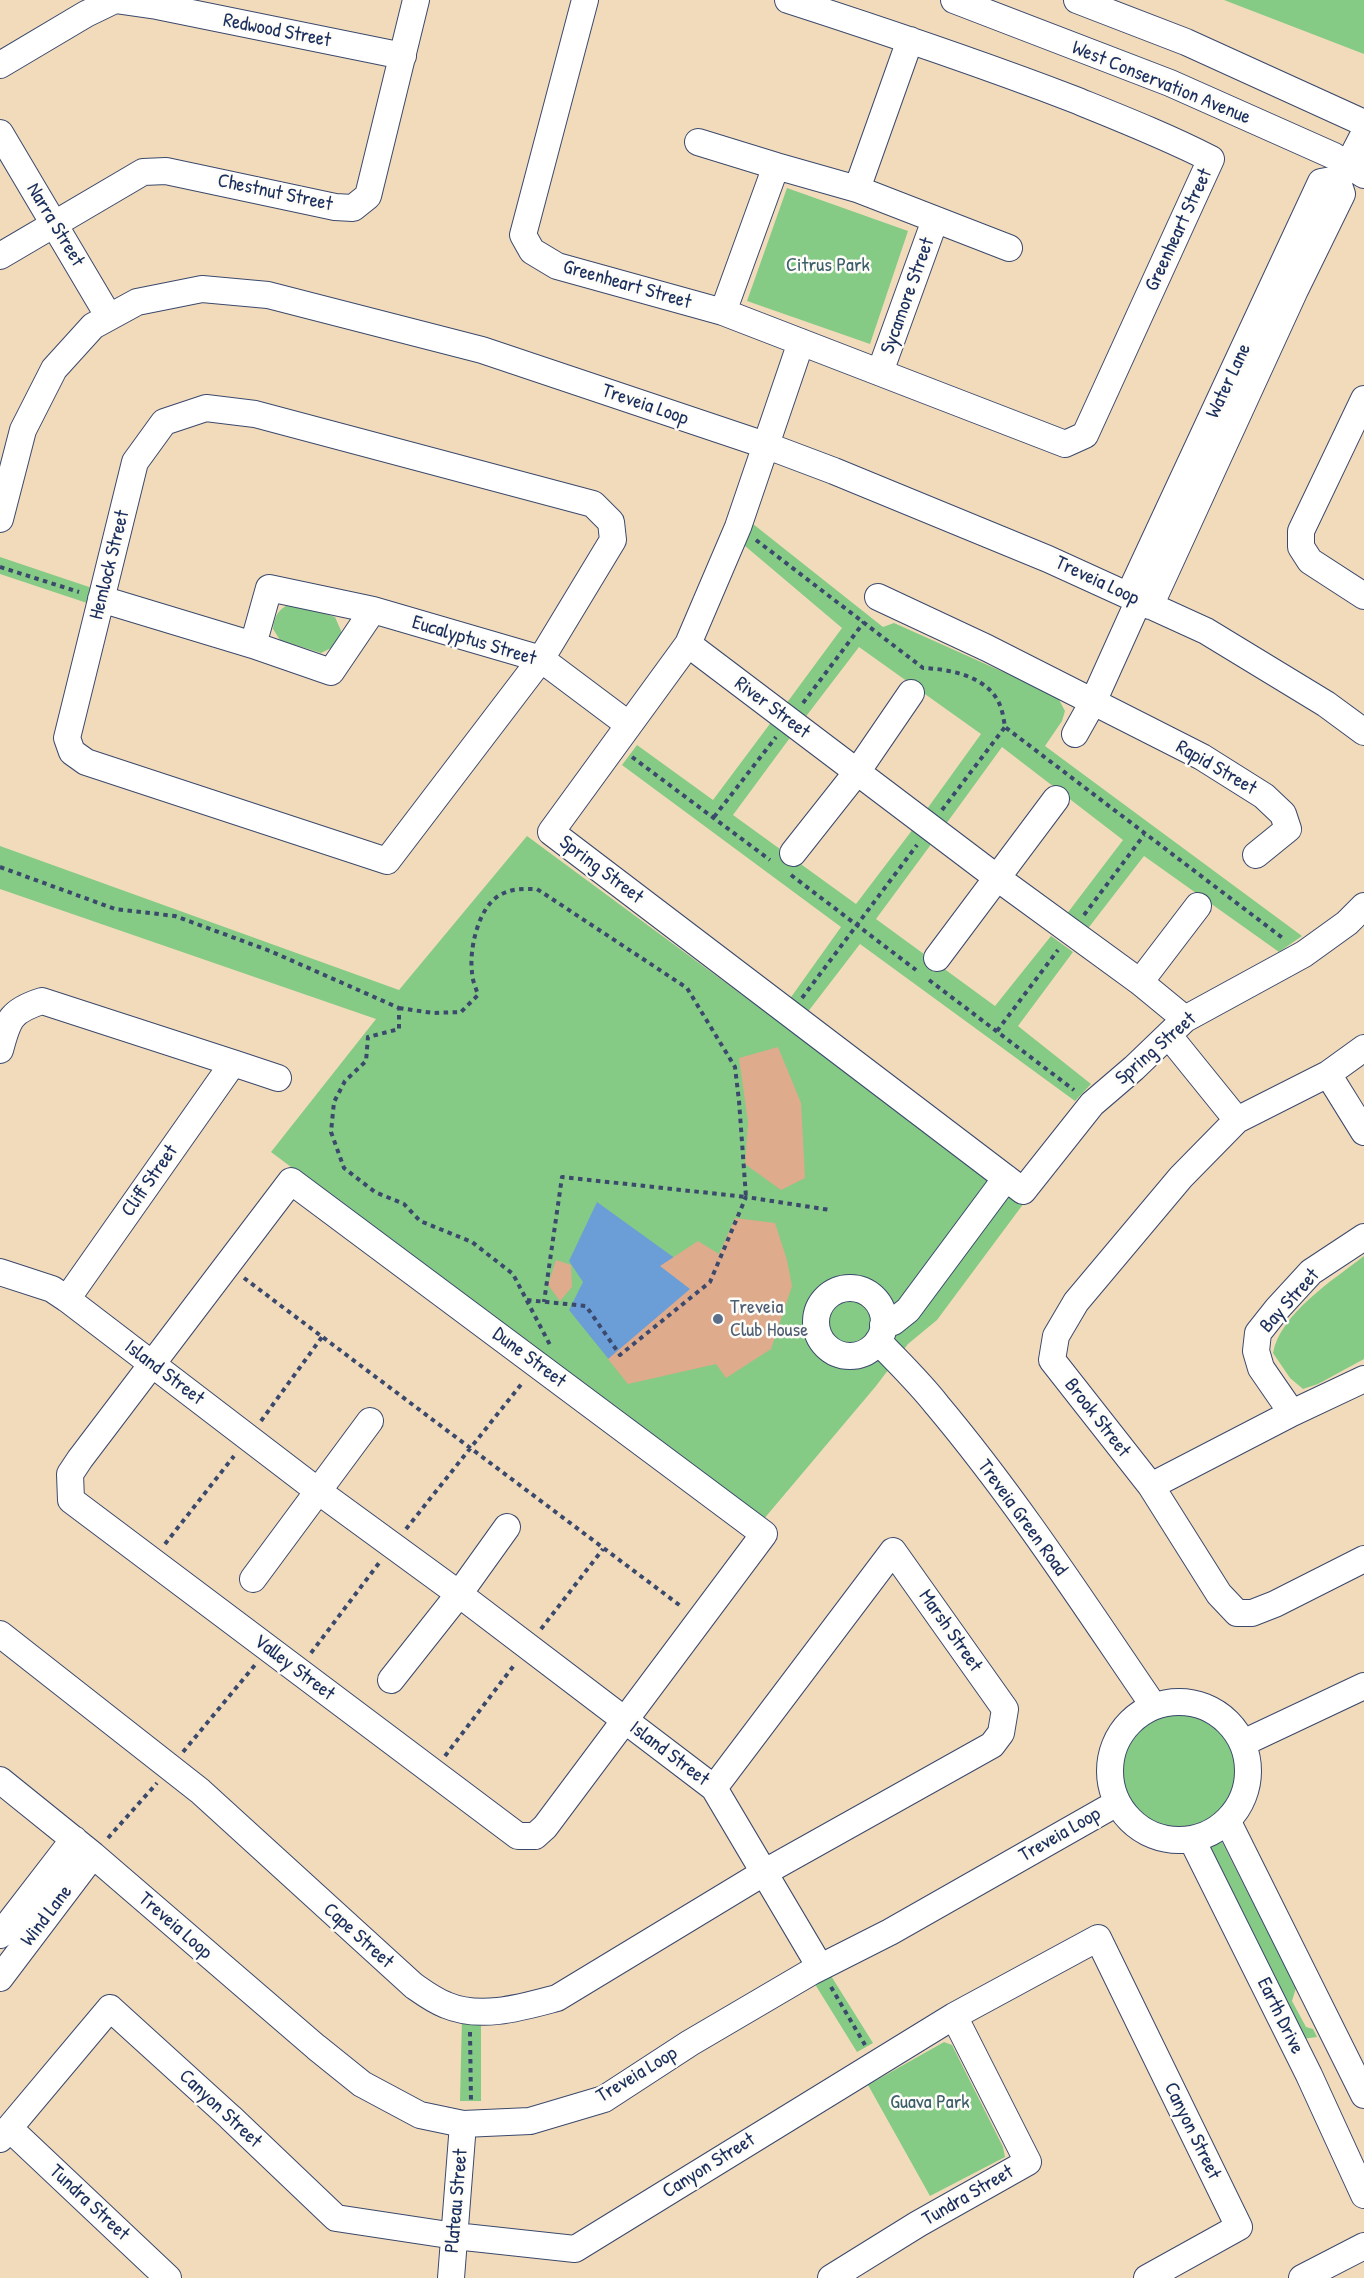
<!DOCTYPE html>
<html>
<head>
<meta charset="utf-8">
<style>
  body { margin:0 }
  canvas { display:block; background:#f2dbbb }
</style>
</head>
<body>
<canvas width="1364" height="2278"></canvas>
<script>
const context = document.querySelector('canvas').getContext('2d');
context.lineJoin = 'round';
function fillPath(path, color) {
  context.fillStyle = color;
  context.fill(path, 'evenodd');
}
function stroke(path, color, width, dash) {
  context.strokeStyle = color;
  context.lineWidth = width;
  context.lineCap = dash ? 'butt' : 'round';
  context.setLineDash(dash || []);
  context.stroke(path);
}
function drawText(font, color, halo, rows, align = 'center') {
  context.font = font + ' "Patrick Hand",sans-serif';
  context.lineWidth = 5;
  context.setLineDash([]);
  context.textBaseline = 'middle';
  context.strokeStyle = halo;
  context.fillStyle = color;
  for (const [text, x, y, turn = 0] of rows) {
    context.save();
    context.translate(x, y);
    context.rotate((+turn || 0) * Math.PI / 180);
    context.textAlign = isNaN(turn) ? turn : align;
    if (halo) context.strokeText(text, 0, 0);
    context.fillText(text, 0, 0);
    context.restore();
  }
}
fillPath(new Path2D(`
  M1224,0H1364V54Z
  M787,188L908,231L870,344L747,301Z
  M748,520L883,627L894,623L1057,696L1065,711L1062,721L1045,746L1302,936L1279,952L1144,856L1086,931L1066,915L1123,840L1002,747L946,824L927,809L981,734L859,647L804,719L786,704L842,628L738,540Z
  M0,557L104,592L99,607L0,574Z
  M291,603L335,617L342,633L335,646L321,653L280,640L273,629C275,615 278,610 291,603Z
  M772,721L792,735L733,815L856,904L913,829L932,843L876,919L995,1006L1051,936L1073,952L1018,1026L1091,1084L1075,1101L860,944L807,1013L789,1000L841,927L622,765L637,745L713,800Z
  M527,836L1024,1203L937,1320L908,1344L876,1386L763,1520L271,1152L376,1019L0,889V846L399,990Z
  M1364,1256V1359L1318,1384L1303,1389L1290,1378L1273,1353C1280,1314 1334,1279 1364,1256Z
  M1120 1772a59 59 0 1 1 118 0a59 59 0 1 1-118 0Z
  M1214,1838L1221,1840L1296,1988L1292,2001L1306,2027L1313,2029L1317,2037L1302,2039L1206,1848L1209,1840Z
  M828,1971L873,2043L857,2052L813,1981Z
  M462,2016L481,2020V2101H460Z
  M944,2042L952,2045L1003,2147L1005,2157L930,2196L868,2085Z`), '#85cb85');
fillPath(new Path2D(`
  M597,1202L676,1259L701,1294L615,1367L569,1310L583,1282L569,1261Z`), '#6b9dd6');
fillPath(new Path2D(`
  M778,1047L801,1103L805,1178L781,1190L745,1164L748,1122L739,1058Z
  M735,1218L775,1223L787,1260L792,1286L771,1349L726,1378L716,1364L628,1384L608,1359L690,1289L660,1266L698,1241L719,1254Z
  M556,1260L571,1265L572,1287L560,1301L548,1285Z`), '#deab8d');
const minor = new Path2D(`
  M115,0L157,6L403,56
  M585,0L523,235L532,251L557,266L723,312L1065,444L1085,435L1211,159C1166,136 1120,118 1073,99C979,63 884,31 788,0
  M954,0L1170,83L1334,156L1364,175
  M1077,0L1186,42L1364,123
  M0,65L86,14L115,0
  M0,133L109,317
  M698,142L776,166
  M857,189L910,40
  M0,256L143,172L166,171L335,207L353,208L368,196L416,0
  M723,312L776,166L857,189L1009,248
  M801,342L738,527L688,644L551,832L1023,1191L1092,1104L1134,1068L1185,1019L1304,954L1347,923L1364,906
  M880,372L935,220
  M1364,399L1301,531V547L1310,561L1364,596
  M206,408L255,414L593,504L611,522L613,540L541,659L387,861L86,762L72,752L67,738L135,462L164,422Z
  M0,519L23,430L54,369L93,326L137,302L202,289L268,295L482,350L765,445L834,471L1048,559L1206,631L1326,704L1364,732
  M1129,595L1321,182L1337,179L1348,165L1364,134
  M878,597L987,648L1202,757L1264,796L1283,814L1288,829L1256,855
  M101,599L253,645L269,588L373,610L541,659L629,725
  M1150,606L1295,290L1342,194L1337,179
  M688,644L996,877L1140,982L1185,1019
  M253,645L331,672L373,610
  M1075,734L1093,702L1139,600
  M793,853L857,772L911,693
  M937,958L1056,799
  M1140,982L1198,906
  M1169,1036L1237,1120
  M1364,1048L1328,1074L1237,1120L1181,1177L1076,1302L1056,1336L1052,1360L1151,1486L1219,1594L1237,1613H1252L1275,1604L1364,1559
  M0,1050C8,1020 10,1011 42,1001L233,1063L67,1299
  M233,1063L278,1078
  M1328,1074L1364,1132
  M291,1181L764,1534L545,1827L535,1836H518L71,1500L70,1474L80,1459Z
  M0,1272L52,1289L67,1299L318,1491L459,1594L714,1788L820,1967
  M816 1322a34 34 0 1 1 68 0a34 34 0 1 1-68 0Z
  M883,1325L893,1322L908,1310L1006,1178
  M878,1341C898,1362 919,1382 937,1405C1016,1499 1084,1604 1153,1705
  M1292,1413L1261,1368L1256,1351L1258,1333L1277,1309L1311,1272L1364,1237
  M1151,1486L1292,1413L1364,1379
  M253,1579L370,1421
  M0,1634L200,1791L414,1986C424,1993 435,2001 446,2005C481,2020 523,2007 557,1998L765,1872L992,1745L1001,1733L1005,1709L893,1551L714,1788
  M391,1680L459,1594L507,1527
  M1110 1771a69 69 0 1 1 138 0a69 69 0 1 1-138 0Z
  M1243,1743L1364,1686
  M0,1780L93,1855L316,2047L362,2084L420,2115L463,2124L530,2121L604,2099L690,2043L811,1972L890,1932L1117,1803
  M1228,1822L1364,2095
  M1192,1840L1309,2075L1364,2195
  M0,1935L74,1839
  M0,1978L93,1855
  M9,2128L168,2278
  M0,2139L110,2008L230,2117L336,2218L455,2236L575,2249L954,2016L1098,1938L1239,2227L1147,2278
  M451,2278L463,2124
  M831,2278L918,2224L1028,2162L954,2016
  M1302,2278L1364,2246`);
stroke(minor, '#3b496c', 28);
stroke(new Path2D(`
  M756,540L923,668C951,669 991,677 1001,708C1003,714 1004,721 1005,727L1284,939
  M0,567L79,592
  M803,703L864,622
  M632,757L770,860
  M942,810L1005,727
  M714,817L776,737
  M0,867L115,909L175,916L270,951L399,1008V1029L368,1037L366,1061L345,1081L334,1102L331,1132L344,1168L375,1192L404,1204L420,1221L472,1242L513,1274L550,1345
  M791,875L916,970
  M1084,915L1144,835
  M929,980L1074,1090
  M802,998L917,845
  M399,1008L433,1013L461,1012L478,995C476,988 472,980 472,972C469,950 478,907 500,895C512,888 523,889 537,889L687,988L735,1067L739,1101L746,1197L562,1177L544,1302
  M997,1031L1058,950
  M244,1278L682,1607
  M527,1300L586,1306L620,1355L710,1282L746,1197L830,1210
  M261,1421L322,1337
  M406,1529L523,1382
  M165,1544L234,1456
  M541,1629L603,1549
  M311,1653L379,1563
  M183,1752L255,1665
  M445,1756L515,1664
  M108,1838L157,1783
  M831,1987L865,2045
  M470,2032L471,2102`), '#3b496c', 4, [4.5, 4.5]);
stroke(minor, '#fff', 26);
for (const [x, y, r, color] of [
  [718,1319,6,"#5c6f8a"]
]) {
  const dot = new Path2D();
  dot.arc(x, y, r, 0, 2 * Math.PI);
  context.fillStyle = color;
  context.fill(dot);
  stroke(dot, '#fdfcf7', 2);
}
drawText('20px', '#1b2f5e', '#fdfcf7', [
  ["Redwood Street",277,31,11],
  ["West Conservation Avenue",1161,83,22],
  ["Chestnut Street",275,193,12],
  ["Narra Street",55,225,59],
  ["Greenheart Street",1179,230,-65],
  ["Greenheart Street",627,285,16],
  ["Sycamore Street",908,296,-70],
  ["Water Lane",1229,381,-65],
  ["Treveia Loop",645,405,19],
  ["Hemlock Street",110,565,-76],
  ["Treveia Loop",1097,581,25],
  ["Eucalyptus Street",474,641,17],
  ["River Street",772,708,37],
  ["Rapid Street",1216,768,30],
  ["Spring Street",601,870,37],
  ["Spring Street",1156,1049,-41],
  ["Cliff Street",150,1181,-55],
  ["Bay Street",1290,1301,-48],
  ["Dune Street",529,1358,37],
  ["Island Street",164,1373,37],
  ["Brook Street",1097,1418,52],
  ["Treveia Green Road",1022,1518,54],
  ["Marsh Street",950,1631,55],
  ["Valley Street",294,1668,37],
  ["Island Street",669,1754,37],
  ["Treveia Loop",1060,1835,-30],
  ["Wind Lane",47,1916,-53],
  ["Treveia Loop",175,1926,41],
  ["Cape Street",358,1936,42],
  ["Earth Drive",1280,2016,64],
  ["Treveia Loop",637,2075,-31],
  ["Canyon Street",220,2109,43],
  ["Canyon Street",1192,2131,64],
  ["Canyon Street",709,2166,-32],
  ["Tundra Street",968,2196,-30],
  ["Plateau Street",457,2201,-85],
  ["Tundra Street",89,2203,43]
]);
drawText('20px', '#3b5e6a', '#fdfcf7', [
  ["Citrus Park",828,266],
  ["Guava Park",930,2103]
]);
drawText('20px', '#4e5e75', '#fdfcf7', [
  ["Treveia",730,1308],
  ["Club House",730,1331]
], 'left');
</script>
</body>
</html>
